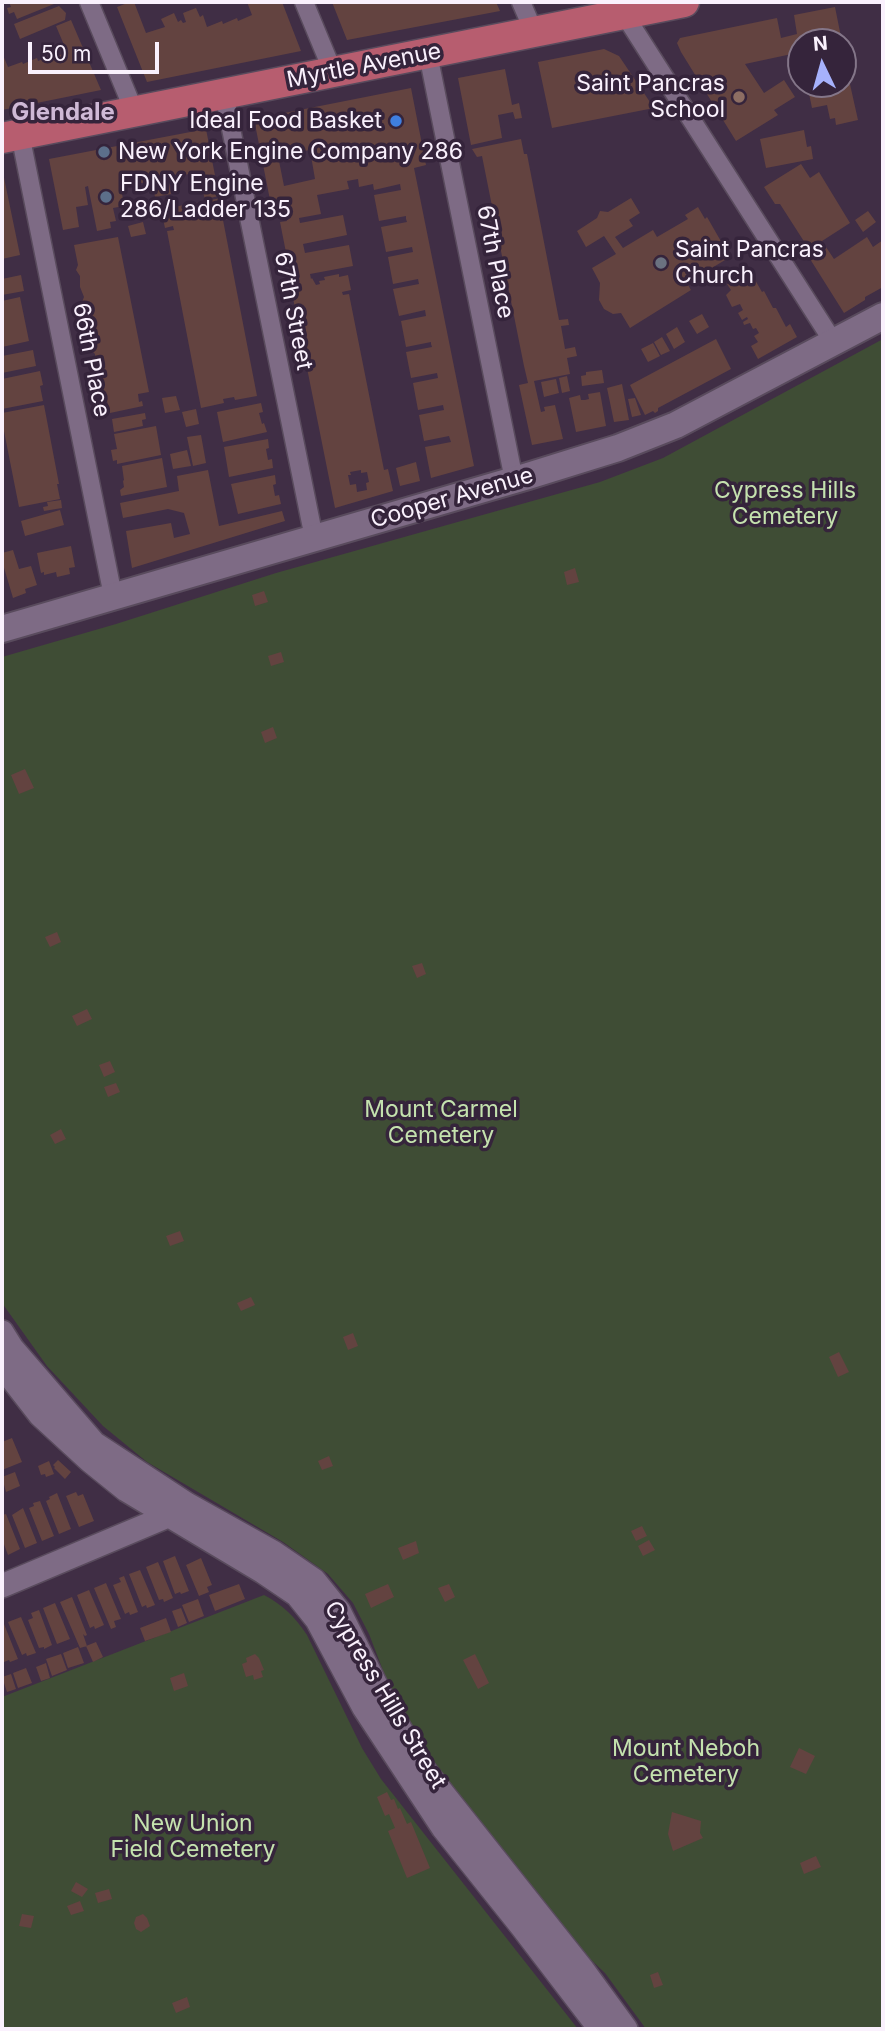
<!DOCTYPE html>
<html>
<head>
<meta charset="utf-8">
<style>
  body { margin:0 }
  #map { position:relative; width:885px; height:2031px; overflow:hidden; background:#402e45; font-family:Inter,sans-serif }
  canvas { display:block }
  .frame { position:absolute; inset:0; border:4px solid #faf1fd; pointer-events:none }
  .north { position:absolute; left:787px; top:28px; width:70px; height:70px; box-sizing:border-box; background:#35243b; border:2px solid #847689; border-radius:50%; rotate:355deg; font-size:19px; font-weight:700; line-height:28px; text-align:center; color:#faf1fd }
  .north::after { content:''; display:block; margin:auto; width:24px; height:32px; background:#a6b1fc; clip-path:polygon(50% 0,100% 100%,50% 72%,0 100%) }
  .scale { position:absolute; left:28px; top:42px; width:131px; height:32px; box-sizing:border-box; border:4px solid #faf1fd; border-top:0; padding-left:9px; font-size:21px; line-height:24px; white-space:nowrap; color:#faf1fd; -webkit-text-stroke:5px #35243b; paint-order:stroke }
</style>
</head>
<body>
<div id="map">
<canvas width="885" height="2031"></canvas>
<div class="frame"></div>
<div class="north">N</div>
<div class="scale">50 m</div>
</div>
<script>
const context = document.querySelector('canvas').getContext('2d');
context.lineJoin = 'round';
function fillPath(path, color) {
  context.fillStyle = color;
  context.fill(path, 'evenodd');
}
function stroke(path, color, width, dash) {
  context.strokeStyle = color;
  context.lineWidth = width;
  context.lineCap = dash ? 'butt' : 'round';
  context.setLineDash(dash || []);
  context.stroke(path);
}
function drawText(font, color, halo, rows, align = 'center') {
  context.font = font + ' Inter,sans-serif';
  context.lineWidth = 7;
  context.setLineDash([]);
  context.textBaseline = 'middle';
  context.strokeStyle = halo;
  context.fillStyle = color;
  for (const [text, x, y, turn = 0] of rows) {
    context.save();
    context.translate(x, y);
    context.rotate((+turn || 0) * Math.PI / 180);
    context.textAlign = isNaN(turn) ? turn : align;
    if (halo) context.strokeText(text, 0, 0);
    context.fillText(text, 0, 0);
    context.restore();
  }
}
fillPath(new Path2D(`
  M883,339V2029H646L605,1973L587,1956L446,1779L419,1739L389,1686L369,1634L353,1603L328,1574L283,1542L147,1462L103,1426L47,1366L2,1303V657L116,624L276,573L600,482L663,458Z
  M264,1595C283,1605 295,1617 307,1635L362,1748L381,1779L578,2029H2V1697Z`), '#3f4d35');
fillPath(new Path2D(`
  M9,2H59L17,19L14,12L9,14L7,8L11,7Z
  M130,2H134L146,33L165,27L161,19L174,13L178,22L181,20L183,23L186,22L183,13L196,8L200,17L203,15L207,27L222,21L223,24L237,18L238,21L252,15L247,2H282L301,51L147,82L117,7Z
  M332,2H496L500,11L347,40Z
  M59,6L66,13L65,20L20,39L14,24Z
  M835,7L842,42H801V52L745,64L764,93L784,80L795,97L774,110L778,115L736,141L681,52L677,43L680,38L777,18L781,38L797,34L794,15Z
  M71,20L101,90L2,110V53L8,67L22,62L23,64L37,58L38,61L52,55L53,58L67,52L56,26Z
  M604,49L619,56L654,108L552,128L538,62Z
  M843,53L858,120L836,125L835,118L830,119L827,105L812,108L807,84H843Z
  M505,69L512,105L519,103L522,118L515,119L513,112L498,115L502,138L471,145L458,78Z
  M411,88L426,165L414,168L474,466L431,478L425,447L451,442L449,436L424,441L419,415L444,410L443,405L418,410L413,383L438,378L437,373L411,378L406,352L432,347L431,344V342L406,347L401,321L426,316L425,310L399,316L393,289L419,284L418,279L393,284L388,257L413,252L412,247L386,252L381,227L407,222L406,219V216L379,221L374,195L401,190L400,184L374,190L373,184L359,187L358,179L347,181L349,189L317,195L321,214L299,218L300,223L343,215L347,235L303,244L305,253L349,245L353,266L310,274L311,279L312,278L316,285L320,284L319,281L325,280L324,277L339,274V277L348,275L351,290L342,292L343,295L349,294L384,470L388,469L393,491L335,508L290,283H292L280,222L287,221L286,216L282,213V203L271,205L254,119ZM310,150L315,179L284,186L278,156ZM361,470V473L367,472L369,482L366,483L367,490L357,492L356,484L350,485L348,475H351L350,472Z
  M206,129L219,196L205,199L202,189L193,191L189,174L168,178L171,194L155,197L152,181L121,187L124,206L113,208L116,221L110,222L111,228L97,231L88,186L85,187L88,205L76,207L79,227L63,230L49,159Z
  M804,130L807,147L811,146L813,159L766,168L760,139Z
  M521,139L524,154H527L559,320L568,319L569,325L561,326L565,349L575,347L577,356L567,358L570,374L534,381L541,412L545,411L544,407L555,405L563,439L532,445L519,385L528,383L524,366L482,156L477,157L472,149Z
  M801,164L810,178L819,172L850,223L822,241L834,259L867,237L873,247L883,240V287L865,297V300L844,313L805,251L803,247L805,243L780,204H775L764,187Z
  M2,168L20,255L2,259Z
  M221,198L222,203L217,205L220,221L223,220L257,396L235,400L234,397L223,399L224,403L201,408L167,231L174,230L173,226L165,228L162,214L170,212L169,208L184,205L185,209L190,208L191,211L197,209L196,203Z
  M631,198L640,213L629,220L633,226L615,237L623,248L653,230L657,237L688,219L685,215L698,207L705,219L707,217L730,257L687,283L691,290L630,328L621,313L613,314L604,309L599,300L600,283L592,268L616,254L604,236L586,247L577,231L597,218L600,211L608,212Z
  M868,211L876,222L863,232L855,220Z
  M143,222L146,234L131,237L128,226Z
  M118,237L149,392L138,394L139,402L142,401L143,406L110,413L107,401H104L101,397L103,391L98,381V370L95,365V354L91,350L93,344L89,334V323L85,318L87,313L82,302L84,297L80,287V276L76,270L78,265L74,245Z
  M21,275L24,291L2,295V279Z
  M739,278L742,284L754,278L762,292L764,291L773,308H776L786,327L790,324L797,337L758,359L751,346L758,342L754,336L759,333L756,328L753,329L750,323L744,325L743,322L748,319L747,317L742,320L738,313L743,310L740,304L732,307L726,295L731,290L727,284Z
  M20,297L29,341L2,347V301Z
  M702,314L709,327L697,334L689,321Z
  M677,327L685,342L674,349L666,334Z
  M662,337L670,351L661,355L654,342Z
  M716,339L731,369L658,408V411L655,413L653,411L645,415L630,385Z
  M653,343L660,356L648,362L641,349Z
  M33,350L36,366L2,373V356Z
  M602,370L604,383L582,386L581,376L586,375V372Z
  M40,371L43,385L40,386L43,401L2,409V379Z
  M567,376L570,391L562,393L559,378Z
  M556,379L559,393L544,397L541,382Z
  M622,384L629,420L614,422L607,388Z
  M600,392L606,426L576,432L569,398L580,395L581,400H585L589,399L588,394Z
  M176,396L180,410L165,413L162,398Z
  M635,398L641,415L632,417L628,399Z
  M261,403L263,412L259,413L262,424L264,423L267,432L223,442L217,412Z
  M44,405L59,484H57L60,499L19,507L2,421V413Z
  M196,409L199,424L186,427L182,412Z
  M145,413L146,419L142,420L143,426L114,432L112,419Z
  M156,426L161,455L117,464V460L113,461L111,450L117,449L114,434Z
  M201,435L206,463L193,466L187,437Z
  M268,439L269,448L266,449L268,460L272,459L273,468L229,477L224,447Z
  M187,450L191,466L173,469L170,454Z
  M162,458L167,487L121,496L120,490L124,487L123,481L124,480L122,466Z
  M416,462L420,481L400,486L396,468Z
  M208,470L219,526L282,511L285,521L132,568L126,531L171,523L174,538L190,534L184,513L168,509L123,518L120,503L179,491L177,476Z
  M275,475L276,484L273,485L275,496L279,495L281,504L238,514L231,484Z
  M61,500L62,508L44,511L43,507L48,506L47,502Z
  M60,510L64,525L25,536L21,521Z
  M71,546L75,567L69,568L70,574L57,577L56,572L44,575V572L41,573L37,553Z
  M13,550L19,569L31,566L37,585L25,589L26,593L13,598L2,561V553Z
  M575,568L579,582L567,585L564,572Z
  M264,591L268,602L255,606L252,595Z
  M281,652L284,662L271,666L268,656Z
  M273,727L277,738L265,743L261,732Z
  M25,769L34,788L19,794L11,775Z
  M57,932L61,942L50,947L45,937Z
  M422,963L426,974L417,978L412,966Z
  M87,1009L92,1019L77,1026L72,1016Z
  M110,1061L115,1072L104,1077L99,1065Z
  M116,1083L120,1092L108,1097L104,1087Z
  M433,1126L441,1138L429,1145L422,1133Z
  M61,1129L66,1139L55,1144L50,1135Z
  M180,1231L184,1241L170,1246L166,1236Z
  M251,1297L255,1305L241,1311L237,1303Z
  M353,1333L358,1346L348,1350L343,1337Z
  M839,1352L849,1372L838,1377L829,1357Z
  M12,1438L22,1462L2,1470V1442Z
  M329,1456L333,1466L322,1470L318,1461Z
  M58,1460L71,1472L65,1479L54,1468L55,1467L53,1465Z
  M49,1461L54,1474L46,1477L45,1474L41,1475L38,1466Z
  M15,1472L20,1486L6,1492L2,1477Z
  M76,1492L78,1496L83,1494L94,1521L79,1527L66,1496Z
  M57,1493L71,1529L59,1534L46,1501L50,1499L49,1497Z
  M40,1501L54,1536L42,1541L29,1508L34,1506L33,1503Z
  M23,1508L37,1543L25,1548L12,1515Z
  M6,1514L20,1549L8,1555L2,1539V1515Z
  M642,1526L647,1536L636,1541L631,1531Z
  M649,1540L655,1550L643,1556L638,1546Z
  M416,1541L419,1553L403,1560L398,1548Z
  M175,1556L189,1591L181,1594L180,1592L175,1594L163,1561Z
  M201,1558L212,1585L207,1587L209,1592L199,1596L186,1565Z
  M158,1562L173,1598L164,1602L163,1599L159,1600L146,1567Z
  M140,1570L155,1605L147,1608L146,1605L142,1607L129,1574Z
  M124,1576L138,1612L130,1615L129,1612L125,1614L113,1585L121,1582L119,1578Z
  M106,1583L121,1619L114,1621L116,1627L111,1629L94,1588Z
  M239,1584L245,1599L215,1611L209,1595Z
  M388,1584L394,1597L371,1608L365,1594Z
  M449,1584L455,1597L445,1602L438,1588Z
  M89,1590L104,1625L95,1629L94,1626L90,1628L77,1595Z
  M72,1597L87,1635L85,1636L83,1634L87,1646L80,1648L60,1602Z
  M198,1599L204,1616L189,1622L182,1605Z
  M55,1603L70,1639L57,1644L43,1608Z
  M181,1608L187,1623L178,1627L172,1611Z
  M39,1610L52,1645L44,1649V1647L39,1648L28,1620L33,1618L31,1613Z
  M21,1617L36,1653L27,1656L26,1653L22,1655L8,1622Z
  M166,1618L171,1632L145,1641L140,1628Z
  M4,1624L18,1659L10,1662L9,1660L4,1662L2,1655V1625Z
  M96,1642L103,1657L93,1662L86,1646Z
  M78,1647L84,1663L68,1668L63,1653Z
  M61,1654L67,1670L52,1676L46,1659Z
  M255,1654L259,1658L264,1670L261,1671L263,1677L254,1680L253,1675L246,1677L242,1664L247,1662L246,1658Z
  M475,1654L489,1683L478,1689L463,1660Z
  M46,1663L50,1678L41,1681L36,1667Z
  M26,1668L32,1683L18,1688L13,1673Z
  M184,1673L188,1686L174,1691L170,1678Z
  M11,1674L16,1689L7,1692L2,1677Z
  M799,1748L815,1756L806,1774L790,1767Z
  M387,1792L391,1800L394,1799L398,1809L400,1808L407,1824L411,1822L430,1868L407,1878L388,1831L395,1828L389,1814L385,1816L377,1797Z
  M672,1812L701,1821L700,1833L703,1838L673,1851L668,1834Z
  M816,1856L821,1867L804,1874L800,1863Z
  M76,1882L88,1889L82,1897L71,1891Z
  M109,1889L112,1899L98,1903L95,1893Z
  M80,1901L84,1911L71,1915L67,1906Z
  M22,1914L34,1916L31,1928L19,1926Z
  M143,1914L147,1918L150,1926L141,1932L136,1929L134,1923L136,1917Z
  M658,1972L663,1985L654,1988L650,1975Z
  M187,1997L190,2007L176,2013L172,2003Z`), '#634340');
const minor = new Path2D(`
  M89,2L134,111
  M304,2L333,72
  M521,2L534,32
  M624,14L834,343
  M428,54L514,480
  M224,94L314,538
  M20,134L113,596`);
const tertiary = new Path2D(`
  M2,1332L12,1348L94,1443L187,1504L273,1552L314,1580L339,1611L384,1701L422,1767L583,1970L626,2029
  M2,1366L40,1415L90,1461L126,1490L263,1572L297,1595L317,1620L364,1708L443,1828L522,1927L600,2029
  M2,1586L168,1516`);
const secondary = new Path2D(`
  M2,629L528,476L618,448L676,425L883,316`);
const primary = new Path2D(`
  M2,138L684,2`);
stroke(minor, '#594b5d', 21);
stroke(tertiary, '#594b5d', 26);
stroke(secondary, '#594b5d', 30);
stroke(primary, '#594b5d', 33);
stroke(minor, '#7e6b85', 18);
stroke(tertiary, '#7e6b85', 23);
stroke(secondary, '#7e6b85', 26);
stroke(primary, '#b75d6f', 30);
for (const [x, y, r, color] of [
  [739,97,7,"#8d6e63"],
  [396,121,7,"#3f7fe0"],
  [104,152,7,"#5c6f8a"],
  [106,197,7,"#5c6f8a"],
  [661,263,7,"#6b7280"]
]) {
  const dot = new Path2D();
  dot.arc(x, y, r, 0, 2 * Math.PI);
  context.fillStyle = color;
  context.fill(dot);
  stroke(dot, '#35243b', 2.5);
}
drawText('23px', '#faf1fd', '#35243b', [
  ["Myrtle Avenue",364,66,-11],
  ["67th Place",495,262,79],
  ["67th Street",293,311,79],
  ["66th Place",91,360,79],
  ["Cooper Avenue",452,498,-16],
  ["Cypress Hills Street",385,1695,59]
]);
drawText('23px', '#faf1fd', '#35243b', [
  ["Saint Pancras",725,84,"right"],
  ["School",725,110,"right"],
  ["Ideal Food Basket",382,121,"right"],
  ["New York Engine Company 286",118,152],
  ["FDNY Engine",120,184],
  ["286/Ladder 135",120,210],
  ["Saint Pancras",675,250],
  ["Church",675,276]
], 'left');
drawText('23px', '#c4e2ae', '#35243b', [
  ["Cypress Hills",785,491],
  ["Cemetery",785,517],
  ["Mount Carmel",441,1110],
  ["Cemetery",441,1136],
  ["Mount Neboh",686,1749],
  ["Cemetery",686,1775],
  ["New Union",193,1824],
  ["Field Cemetery",193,1850]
]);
drawText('bold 24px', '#cfb9d6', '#35243b', [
  ["Glendale",63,113]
]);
</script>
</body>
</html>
